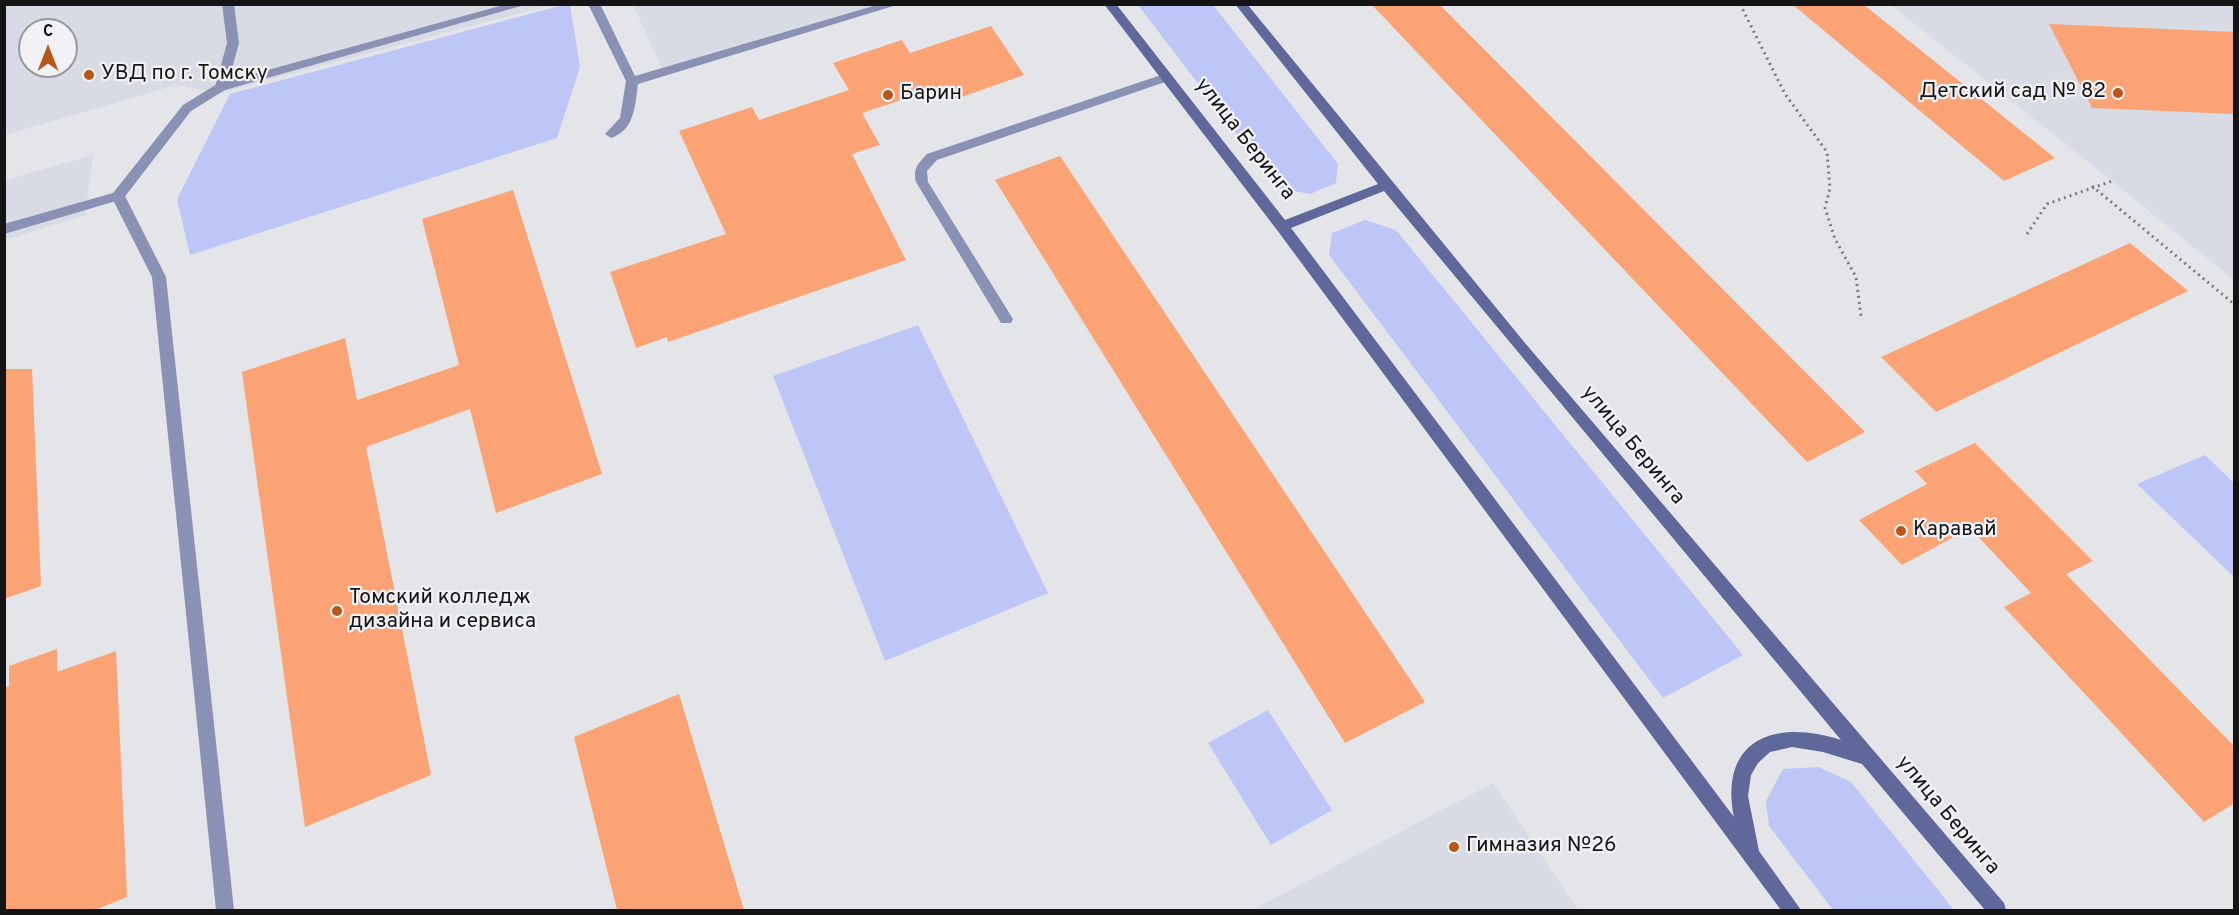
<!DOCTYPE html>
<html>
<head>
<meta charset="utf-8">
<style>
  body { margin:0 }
  #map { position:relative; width:2239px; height:915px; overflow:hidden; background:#e4e5e8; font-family:Overpass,sans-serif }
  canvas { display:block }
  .frame { position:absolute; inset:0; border:6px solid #141415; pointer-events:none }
  .north { position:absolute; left:18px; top:18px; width:60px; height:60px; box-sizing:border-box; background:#f2f2f6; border:2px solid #99999c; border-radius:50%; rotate:0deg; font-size:16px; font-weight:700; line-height:24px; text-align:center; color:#141415 }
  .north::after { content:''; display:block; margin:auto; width:21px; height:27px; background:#b85717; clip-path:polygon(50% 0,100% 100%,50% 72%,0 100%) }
</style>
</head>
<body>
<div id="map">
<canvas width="2239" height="915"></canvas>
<div class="frame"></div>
<div class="north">С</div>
</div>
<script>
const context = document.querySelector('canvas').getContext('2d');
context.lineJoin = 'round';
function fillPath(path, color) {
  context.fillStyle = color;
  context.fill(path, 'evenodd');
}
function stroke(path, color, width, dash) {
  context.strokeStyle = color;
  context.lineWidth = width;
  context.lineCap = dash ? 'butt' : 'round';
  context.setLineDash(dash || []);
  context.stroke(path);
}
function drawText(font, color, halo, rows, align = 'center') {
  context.font = font + ' Overpass,sans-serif';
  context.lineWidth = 4.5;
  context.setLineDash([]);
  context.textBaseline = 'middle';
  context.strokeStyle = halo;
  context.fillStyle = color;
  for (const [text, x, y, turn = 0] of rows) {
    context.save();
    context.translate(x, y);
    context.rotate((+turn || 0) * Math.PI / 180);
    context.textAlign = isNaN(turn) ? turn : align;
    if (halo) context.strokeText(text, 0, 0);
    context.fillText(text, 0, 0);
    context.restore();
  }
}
fillPath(new Path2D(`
  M5,5H550L220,93L176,85L5,135ZM30,30H66V66H30Z
  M633,5H879L663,70Z
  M1891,5H2234V280L2112,181Z
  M93,155L85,215L5,240V180Z
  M1493,783L1578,910H1253Z`), '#d8dae4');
fillPath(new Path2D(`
  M563,5H570L580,67L557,138L190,255L177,199L230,94Z
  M1138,5H1213L1338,164L1336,183L1310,194L1278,188Z
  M1365,220L1396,230L1743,655L1663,698L1329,255L1332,233Z
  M918,325L1048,593L885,661L773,376Z
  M2205,455L2234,483V577L2137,484Z
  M1268,710L1332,810L1271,845L1208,743Z
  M1818,767L1851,782L1954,910H1833L1769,826L1766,801L1783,769Z`), '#bdc6f6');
fillPath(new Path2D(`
  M1371,4H1439L1865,432L1807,462Z
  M1792,4H1863L2055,158L2004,181Z
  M2049,24L2235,32V114L2092,108Z
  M991,26L1024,75L956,99L947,85L862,113L880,145L852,154L906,260L668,342L667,337L636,348L610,272L726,234L679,131L752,107L759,120L849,90L833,63L902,40L910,53Z
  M1060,156L1383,639L1425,702L1345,743L995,180Z
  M513,190L602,474L496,513L470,409L366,447L431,775L305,827L242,372L345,338L357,400L459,365L422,219Z
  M2130,243L2188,291L1936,412L1881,357Z
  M4,369H32L41,586L4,599Z
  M1975,443L2093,561L2066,574L2235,747V803L2204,822L2004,607L2031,593L1970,528L1902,565L1859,520L1927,484L1915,471Z
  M57,649V672L116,651L127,897L95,910H4V688L9,686V666Z
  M679,694L744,910H617L574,737Z`), '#fba375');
stroke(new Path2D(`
  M1740,4L1785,94L1827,152L1830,188L1825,208L1835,239L1856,277L1861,316
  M2092,186L2234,304
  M2027,234L2047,204L2112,181`), '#7b7b7d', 3, [2, 4]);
fillPath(new Path2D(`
  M222,4H234L239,43L227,87L221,91L215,87L227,43Z
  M588,4H600L635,76L880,4H900L638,84C635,105 635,130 611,138L605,134L620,118L626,81Z
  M1167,73L1171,74V80L937,160L927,171L928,182L1013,319L1011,323H1001L916,182C913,168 918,164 927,154Z
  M118,191L125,196L166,277L234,910H216L152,277L111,196Z`), '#8a91b5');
fillPath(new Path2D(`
  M507,4H528L225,90L191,111L123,199L4,234V224L113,193L183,105L217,84Z`), '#8a91b5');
fillPath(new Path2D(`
  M1104,4H1116L1285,220L1378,184L1235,4H1247L1525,343L2004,903L2006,910H1985L1862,764L1823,752L1792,747L1770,752L1758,763L1751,775L1748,796L1759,851L1801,910H1781L1277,230ZM1384,191L1841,740C1776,719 1719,738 1734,817L1291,228Z`), '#5f679b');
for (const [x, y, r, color] of [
  [89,75,6,"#b85717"],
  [2118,93,6,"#b85717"],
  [888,95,6,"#b85717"],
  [1901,531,6,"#b85717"],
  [337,611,6,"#b85717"],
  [1454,847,6,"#b85717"]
]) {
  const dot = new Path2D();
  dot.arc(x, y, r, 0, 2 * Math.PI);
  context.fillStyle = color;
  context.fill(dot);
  stroke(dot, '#f2f2f6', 2);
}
drawText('21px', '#141415', '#f2f2f6', [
  ["УВД по г. Томску",101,75],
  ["Детский сад № 82",2106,93,"right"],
  ["Барин",900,95],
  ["Каравай",1913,531],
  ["Томский колледж",349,599],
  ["дизайна и сервиса",349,623],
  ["Гимназия №26",1466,847]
], 'left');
drawText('21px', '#141415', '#f2f2f6', [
  ["улица Беринга",1244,140,52],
  ["улица Беринга",1632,446,50],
  ["улица Беринга",1947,816,50]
]);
</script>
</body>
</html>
